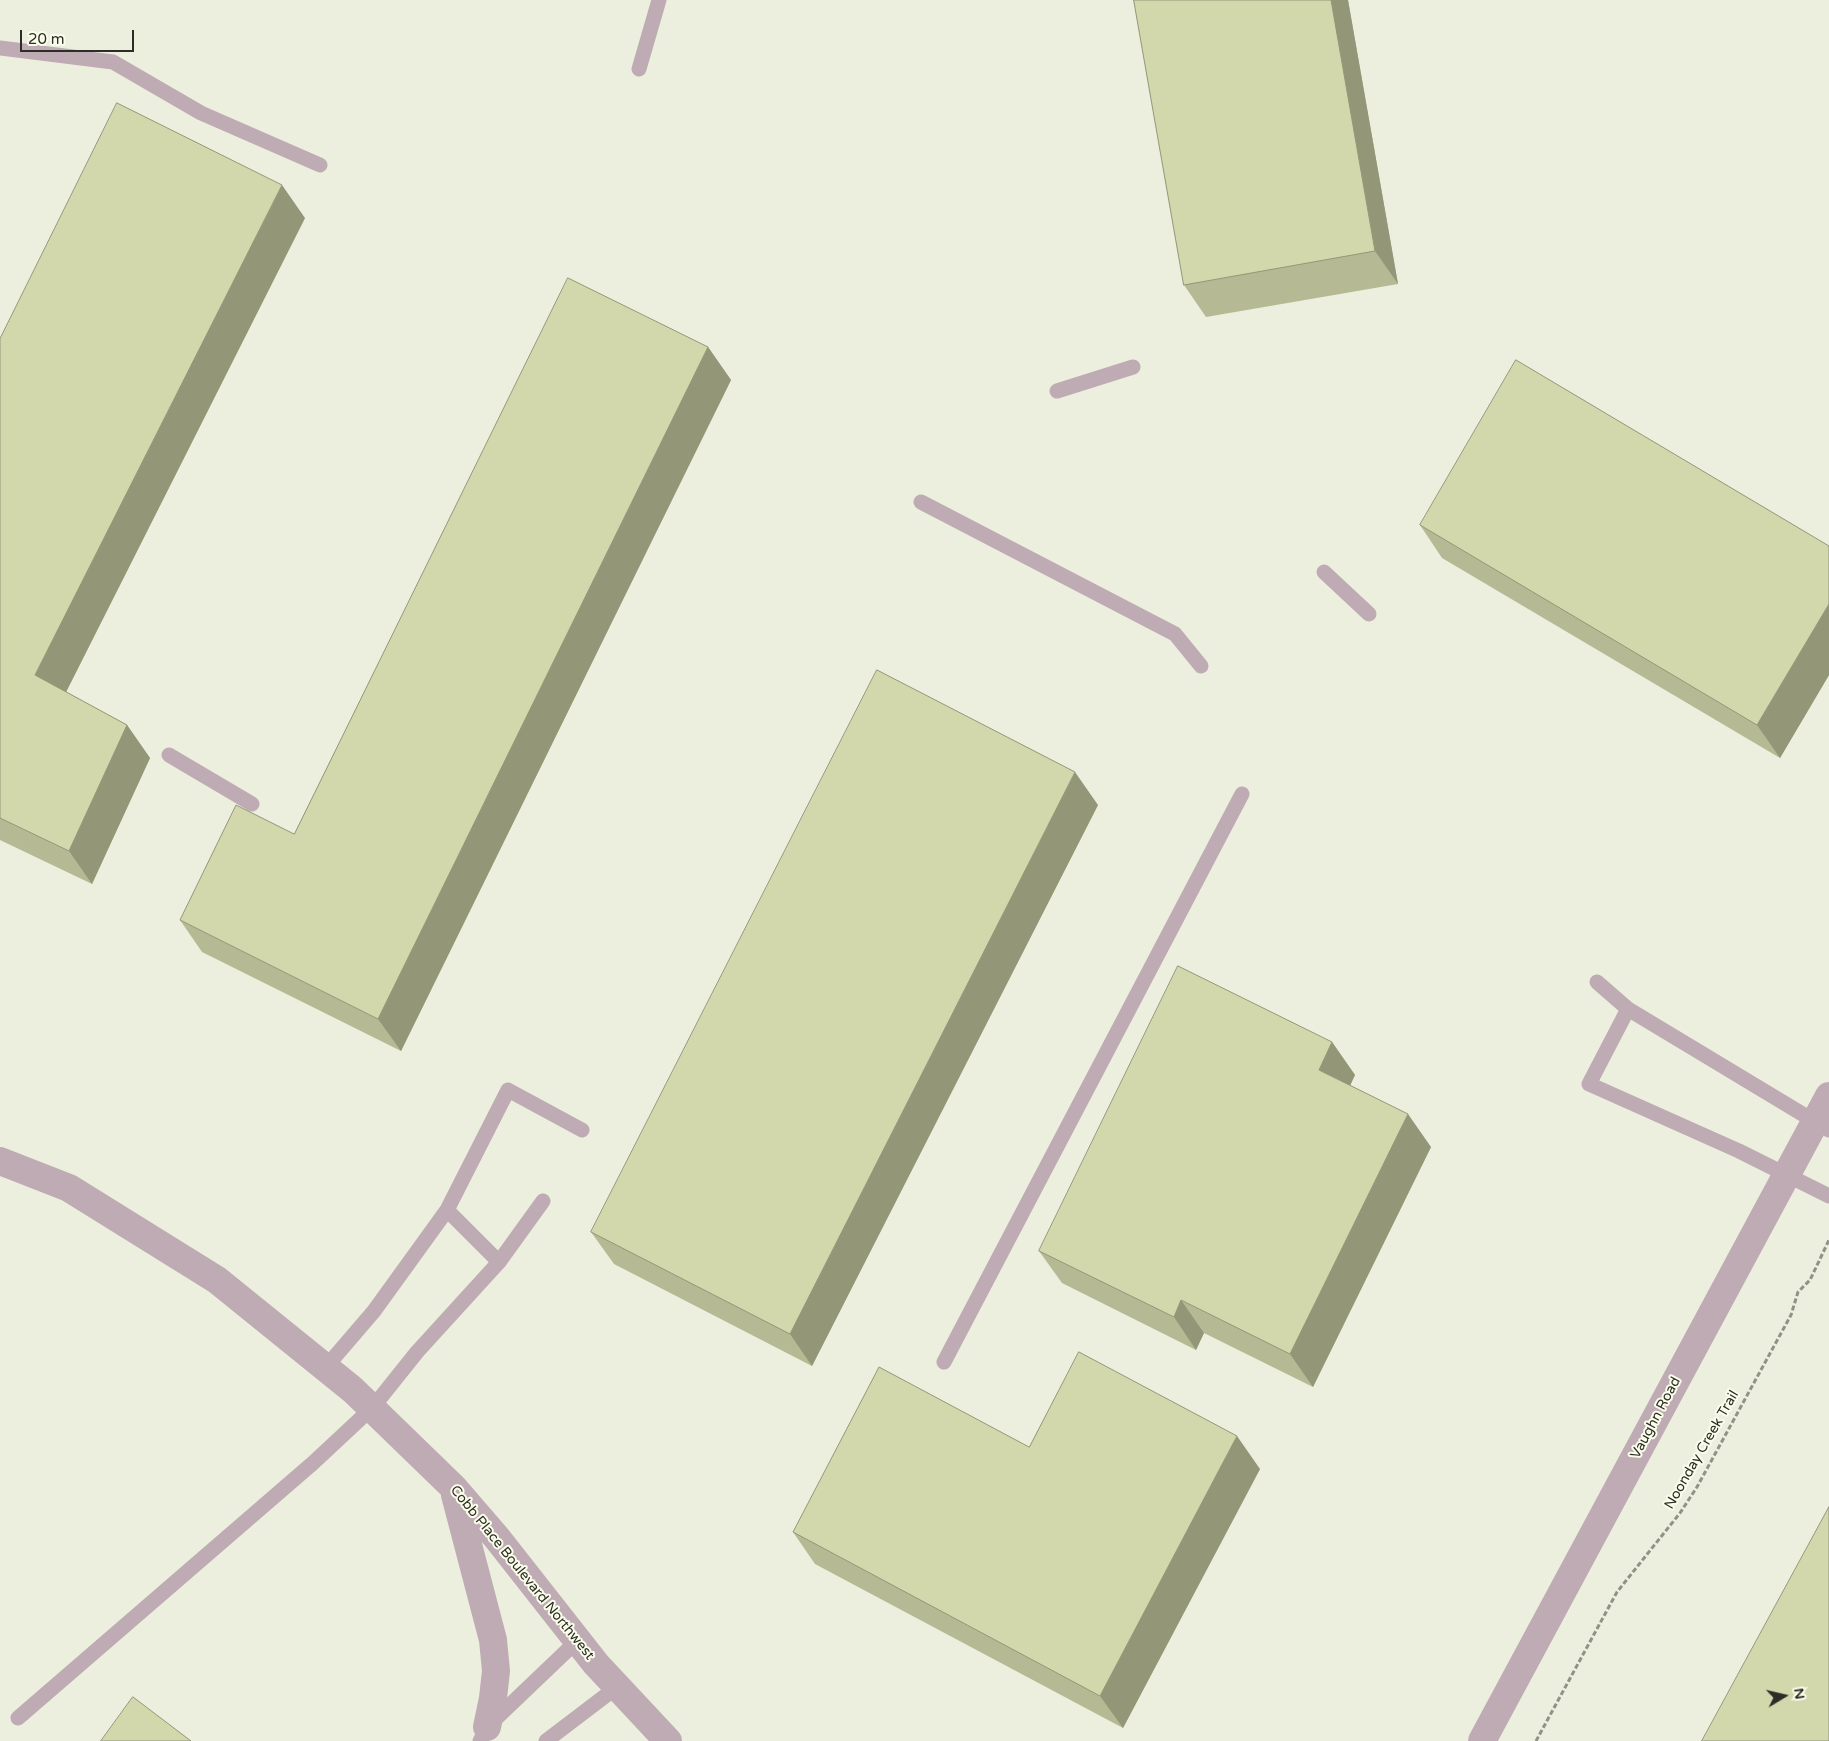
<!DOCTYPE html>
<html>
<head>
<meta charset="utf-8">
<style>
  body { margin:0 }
  #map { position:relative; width:1829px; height:1741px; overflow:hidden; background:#ecefdd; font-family:"Varela Round",sans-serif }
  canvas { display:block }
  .north { position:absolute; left:1759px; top:1671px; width:50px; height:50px; -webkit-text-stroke:4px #fafdea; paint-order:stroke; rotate:81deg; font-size:14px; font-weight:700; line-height:20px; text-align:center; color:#2c2d26 }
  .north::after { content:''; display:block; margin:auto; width:18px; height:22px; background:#2c2d26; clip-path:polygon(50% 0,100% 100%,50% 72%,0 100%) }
  .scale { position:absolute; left:20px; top:30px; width:114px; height:22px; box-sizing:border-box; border:2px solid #2c2d26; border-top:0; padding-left:6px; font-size:15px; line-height:18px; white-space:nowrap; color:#2c2d26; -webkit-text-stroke:4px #fafdea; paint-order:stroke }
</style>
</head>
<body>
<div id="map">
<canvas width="1829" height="1741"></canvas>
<div class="north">N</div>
<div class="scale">20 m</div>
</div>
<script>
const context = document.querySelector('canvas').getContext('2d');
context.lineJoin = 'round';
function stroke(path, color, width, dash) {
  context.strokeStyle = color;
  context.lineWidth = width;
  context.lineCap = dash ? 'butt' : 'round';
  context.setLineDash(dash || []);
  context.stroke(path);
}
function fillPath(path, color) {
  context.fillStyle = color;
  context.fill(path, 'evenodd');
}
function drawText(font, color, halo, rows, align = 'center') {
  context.font = font + ' "Varela Round",sans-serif';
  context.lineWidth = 4;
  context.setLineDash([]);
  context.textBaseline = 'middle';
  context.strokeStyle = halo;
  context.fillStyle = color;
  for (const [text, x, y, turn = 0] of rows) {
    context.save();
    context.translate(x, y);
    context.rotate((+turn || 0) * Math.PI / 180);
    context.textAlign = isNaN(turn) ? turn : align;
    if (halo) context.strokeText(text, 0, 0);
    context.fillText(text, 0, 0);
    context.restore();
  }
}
stroke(new Path2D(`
  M1536,1741L1617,1592L1680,1513L1697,1487L1791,1315L1798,1292L1810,1280L1829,1240`), '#909285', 3, [5, 2.5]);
stroke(new Path2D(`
  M0,48L113,62L201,113L320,165
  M639,69L659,0
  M1057,391L1133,367
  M921,502L1175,634L1201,666
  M1324,572L1369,614
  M169,755L252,804
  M1597,982L1628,1009L1829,1130
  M1628,1009L1589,1084L1739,1151L1829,1196
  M447,1210L499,1262
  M944,1362L1242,794
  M326,1367L374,1311L447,1210L508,1090L582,1130
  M18,1718L313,1463L373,1407L417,1352L499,1262L543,1201
  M480,1741L487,1727L577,1641
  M546,1741L617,1687`), '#bfabb4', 15);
stroke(new Path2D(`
  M1482,1741L1829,1096`), '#bfabb4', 28);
stroke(new Path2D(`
  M0,1161L69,1188L217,1280L353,1390L453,1487L497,1538L596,1664L668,1741
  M455,1495L493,1640L496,1671L493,1698L487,1727`), '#bfabb4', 28);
fillPath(new Path2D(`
  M1134,0H1348L1398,284L1206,317L1184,285Z
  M305,218L66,692L127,725L150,758L92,884L0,840V339Z
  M708,347L731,380L401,1051L202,952L180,920L294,834Z
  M1420,525L1829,546V675L1780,758L1442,558Z
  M1098,805L812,1366L614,1264L591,1232Z
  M1332,1042L1355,1075L1350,1085L1431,1147L1313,1387L1204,1333L1196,1350L1062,1283L1039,1251Z
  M1029,1447L1260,1469L1123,1728L815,1564L793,1532Z`), '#b5ba94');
fillPath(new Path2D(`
  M1331,0H1348L1398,284L1375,251Z
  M282,185L305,218L58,708L35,675Z
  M708,347L731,380L401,1051L378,1019Z
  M1829,604V675L1780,758L1757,725Z
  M127,725L150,758L92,884L69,851Z
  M1075,772L1098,805L812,1366L790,1334Z
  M1332,1042L1355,1075L1342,1103L1319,1070Z
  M1408,1114L1431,1147L1313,1387L1290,1354Z
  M1181,1300L1204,1333L1196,1350L1174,1317Z
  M1237,1436L1260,1469L1123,1728L1100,1696Z`), '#939778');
const building = new Path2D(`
  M1134,0H1331L1375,251L1184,285Z
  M117,103L282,185L35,675L127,725L69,851L0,818V339Z
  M568,278L708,347L378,1019L180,920L236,805L294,834Z
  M1516,360L1829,546V604L1757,725L1420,525Z
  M877,670L1075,772L790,1334L591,1232Z
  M1178,966L1332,1042L1319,1070L1408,1114L1290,1354L1181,1300L1174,1317L1039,1251Z
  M1079,1352L1237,1436L1100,1696L793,1532L879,1367L1029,1447Z
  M1829,1507V1741H1702Z
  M133,1697L191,1741H101Z`);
fillPath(building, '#d2d8ac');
stroke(building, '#939778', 1);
drawText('14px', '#2c2d26', '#fafdea', [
  ["Vaughn Road",1656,1418,-62],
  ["Noonday Creek Trail",1702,1450,-60],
  ["Cobb Place Boulevard Northwest",522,1573,51]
]);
</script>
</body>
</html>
